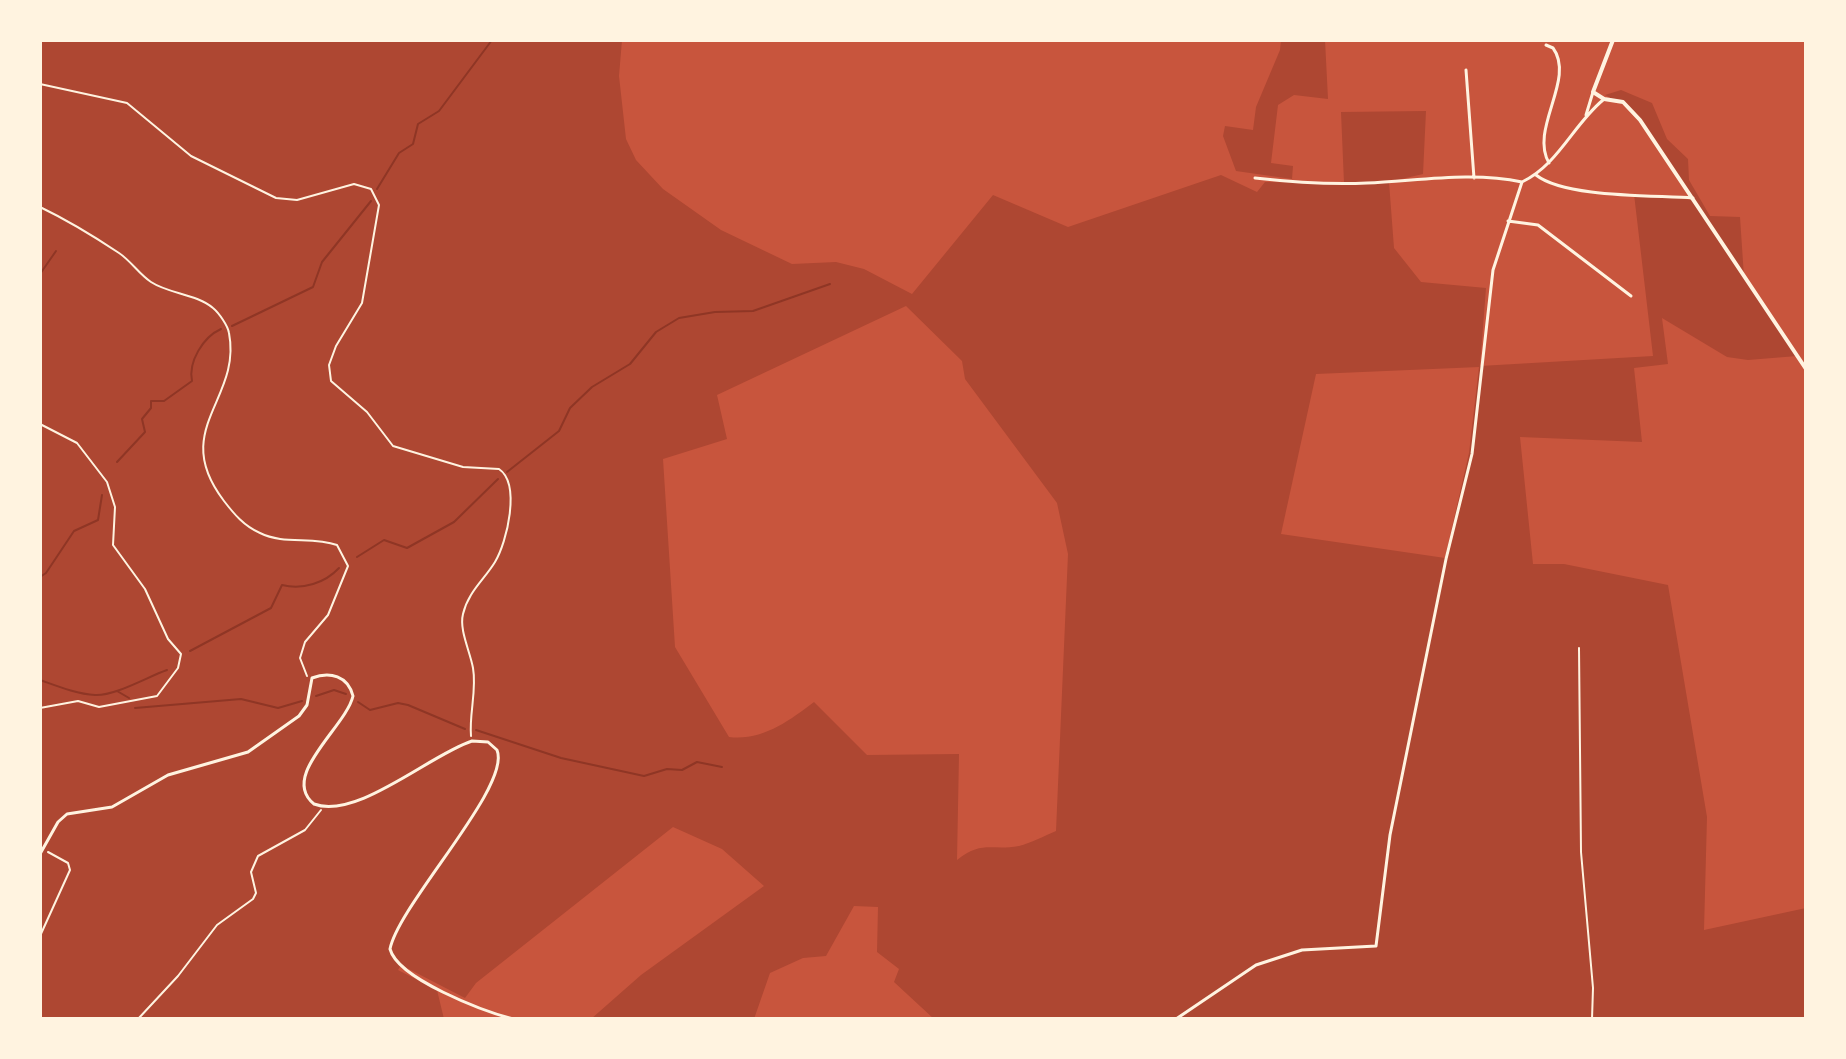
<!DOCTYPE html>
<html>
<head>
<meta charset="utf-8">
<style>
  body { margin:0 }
  #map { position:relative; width:1846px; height:1059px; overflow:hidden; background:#c8553d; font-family:Manrope,sans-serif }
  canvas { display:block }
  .frame { position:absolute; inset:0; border:42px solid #fff3e0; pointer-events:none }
</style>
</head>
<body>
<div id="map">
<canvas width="1846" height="1059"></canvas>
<div class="frame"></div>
</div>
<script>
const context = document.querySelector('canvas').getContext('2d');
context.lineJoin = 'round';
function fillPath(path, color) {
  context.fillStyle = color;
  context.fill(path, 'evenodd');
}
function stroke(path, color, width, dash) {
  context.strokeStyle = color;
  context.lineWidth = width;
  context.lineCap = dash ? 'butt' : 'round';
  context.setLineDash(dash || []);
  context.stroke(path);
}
fillPath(new Path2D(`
  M40,40H622L619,76L626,139L636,160L663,189L721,230L792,264L836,262L864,269L912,294L993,195L1068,227L1221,175L1257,192L1265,182L1344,183L1341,112L1426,111L1423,174L1389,182L1394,248L1421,282L1486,288L1480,366L1653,356L1634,194L1694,200L1631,109L1605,95L1621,90L1652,103L1667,139L1688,159L1689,180L1710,216L1740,217L1744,277L1797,356L1748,360L1727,357L1662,318L1668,364L1634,368L1642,442L1520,437L1533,564H1564L1668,585L1707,817L1704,930L1806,908V1019H934L894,982L899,969L877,952L878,907L854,906L826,956L803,958L770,973L754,1019H591L641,975L764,886L722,849L673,827L476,983L465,998L401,965L398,970L437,990L444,1019H40ZM906,306L962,361L965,379L1057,503L1068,554L1056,831C1044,836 1031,843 1019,846C991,851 982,840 957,860L959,754L867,755L814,702C789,721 762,741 729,737L675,647L663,459L727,439L717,395ZM1479,367L1469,453L1445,558L1281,534L1316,374Z
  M1281,40H1325L1328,99L1294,95L1278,105L1271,163L1293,166L1292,179L1236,171L1223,136L1225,126L1253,130L1256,107L1280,50Z`), '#ae4732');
stroke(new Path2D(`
  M377,189L399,153L413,144L418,124L439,111L492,40
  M40,274L56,251
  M232,326L313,287L322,262L371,201
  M117,462L145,432L142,419L151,408V401H164L192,381C188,362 203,337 221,329
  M507,472L559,431L570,408L592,387L630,364L656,332L679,318L715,312L753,311L830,284
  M357,557L384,540L407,548L454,522L498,479
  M40,577L46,573L74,531L98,520L102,495
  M190,651L271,608L282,585C303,590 325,583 339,568
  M40,680C57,686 77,694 95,695C115,696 147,677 167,670
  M117,691L129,698
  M316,696L334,690L346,694
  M358,702L370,710L398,703L408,705L465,729
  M135,708L241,699L278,708L302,701
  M476,730L561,758L644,776L667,769L682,770L697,762L722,767`), '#8f3625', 2);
stroke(new Path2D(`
  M40,84L127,103L191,156L276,198L297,200L354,184L371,189L379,205L362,303L336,346L329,365L331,381L367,412L393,446L463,467L499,469C521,484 507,542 495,562C484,580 468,592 463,614C459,630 470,651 473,668C477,690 469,714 471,736
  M40,207C67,220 95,237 119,253C131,261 139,274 151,282C169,294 197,294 213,308C219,313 228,326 229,333C242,400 169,429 224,501C234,514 244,526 260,533C284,545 312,536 337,545L348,566L328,615L305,642L300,658L307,676
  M40,424L77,443L107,482L115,507L113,545L145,589L168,639L181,654L178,668L157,696L99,707L78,701L40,708
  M1579,648L1581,852L1593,988L1592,1019
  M40,936L70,870L68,863L48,852
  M138,1019L178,976L217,925L253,899L256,893L251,872L258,856L305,830L321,810`), '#fff3e0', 2);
stroke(new Path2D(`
  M1546,45L1553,48C1576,79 1529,129 1549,163
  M1466,70L1474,178
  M1586,115L1593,92
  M1536,175C1565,198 1655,195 1693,198
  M1255,178C1291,182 1330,185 1367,183C1417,181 1471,171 1522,182
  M1508,221L1538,225L1631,296
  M40,854L58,822L67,814L112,807L168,775L248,752L299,716L307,705L312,678C330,671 348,676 353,696C346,727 279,776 314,804C357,820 431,754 472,741L488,742L497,750C512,786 399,904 390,949C398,979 483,1011 513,1019
  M1176,1019L1256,965L1302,950L1376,946L1390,835L1446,559L1472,454L1493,270L1522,182C1558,165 1573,125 1603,100`), '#fff3e0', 3);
stroke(new Path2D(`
  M1613,40L1593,92L1604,99L1623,102L1640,120L1806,369`), '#fff3e0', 4);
</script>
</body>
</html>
